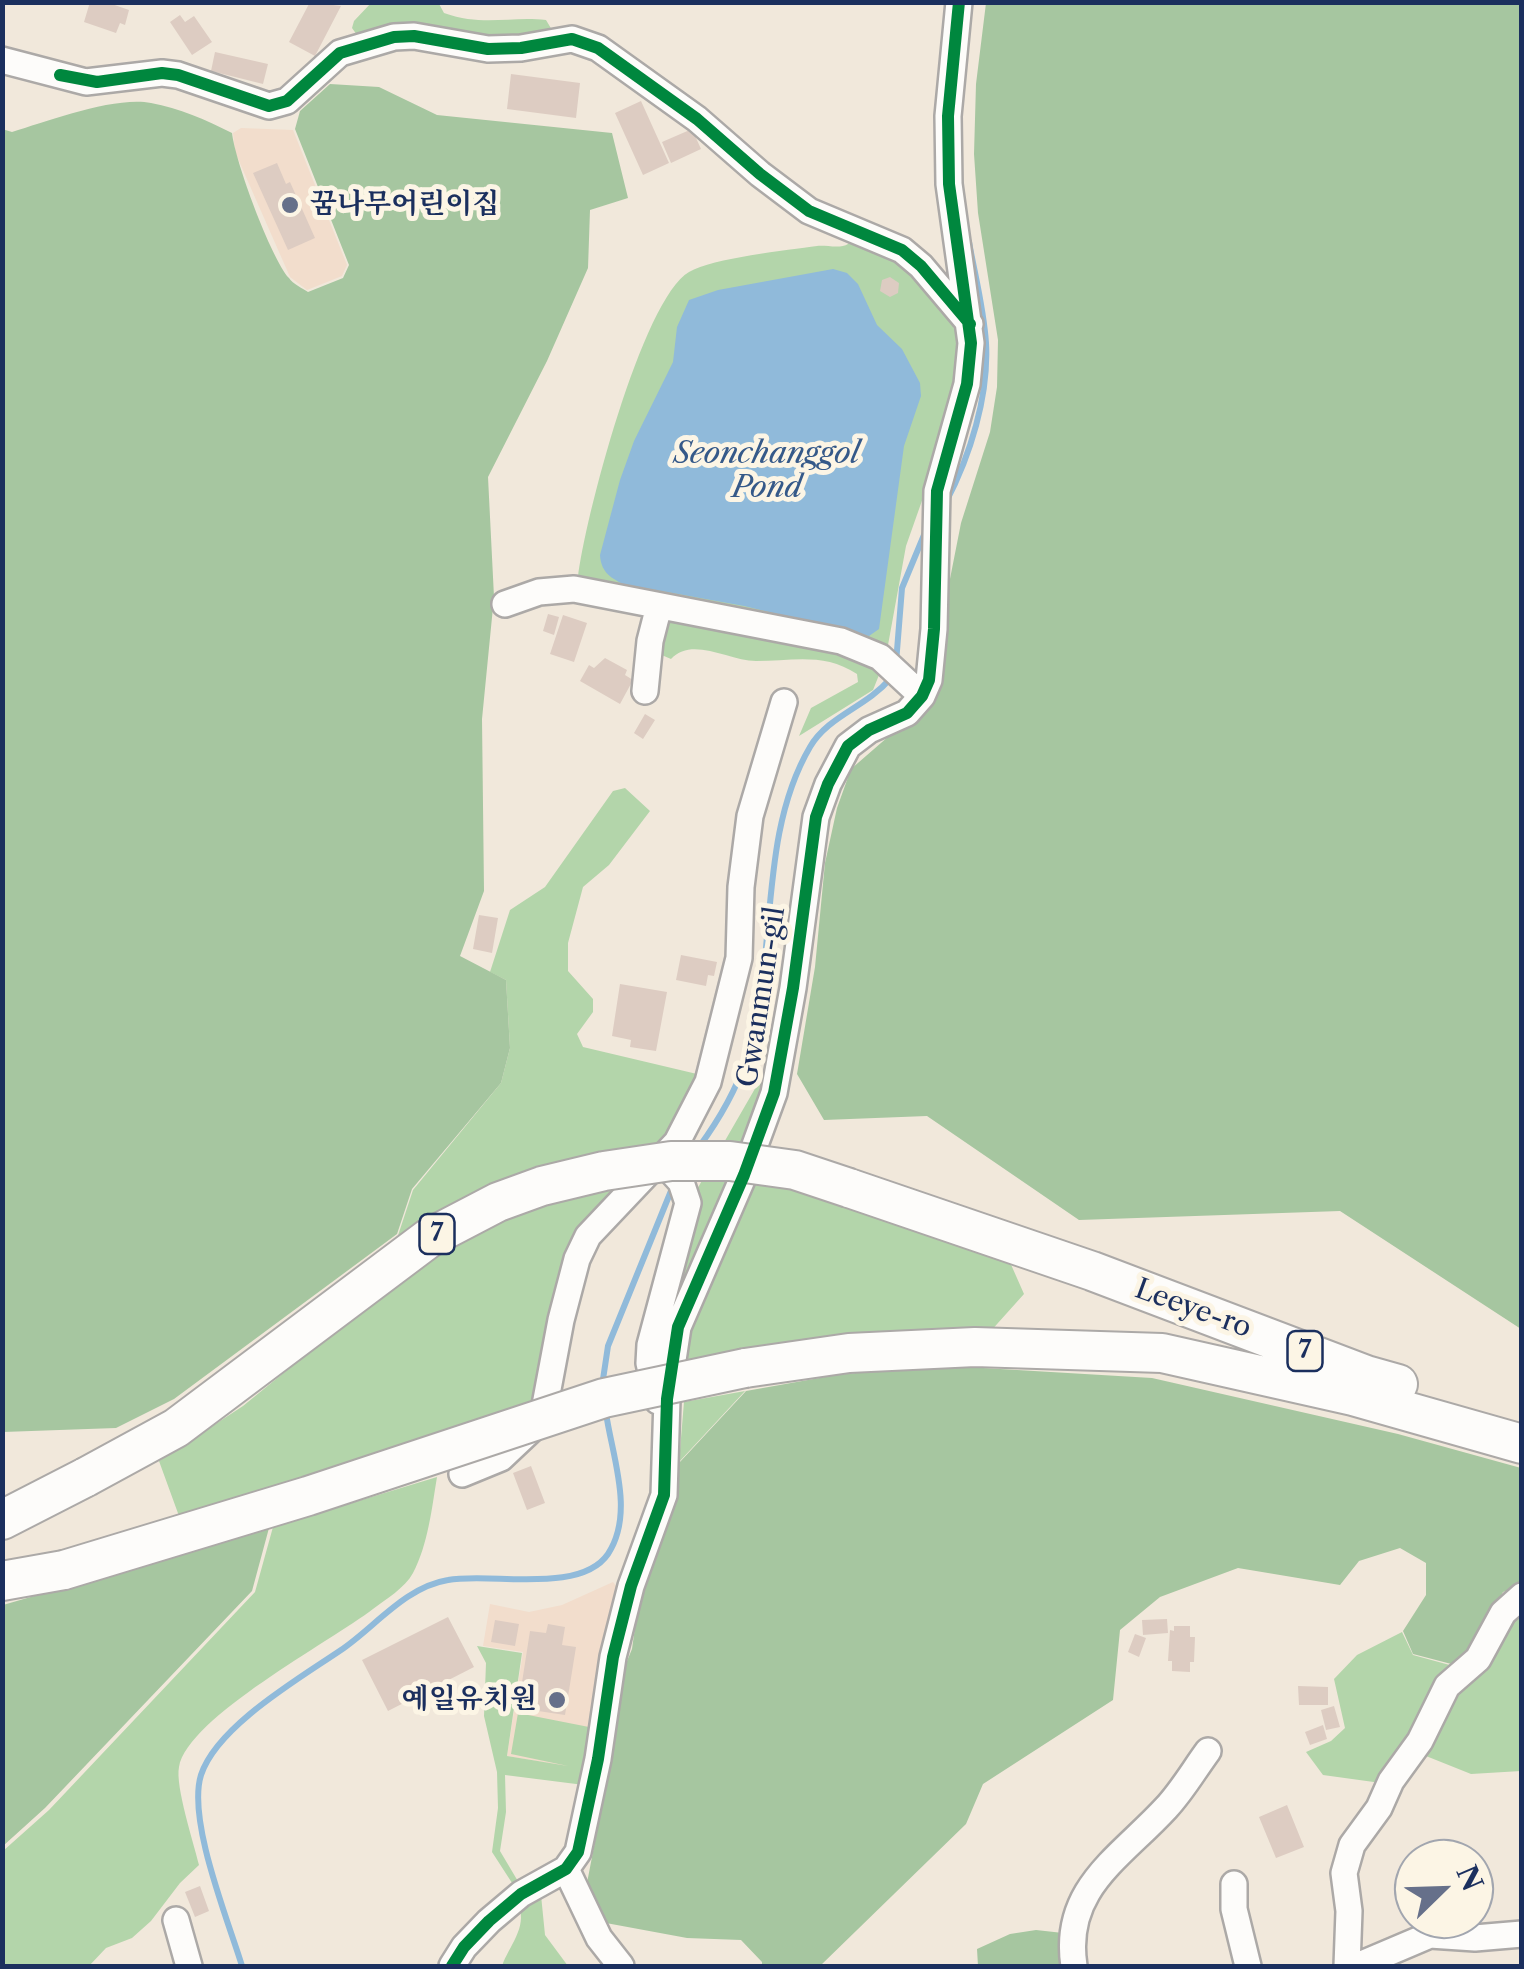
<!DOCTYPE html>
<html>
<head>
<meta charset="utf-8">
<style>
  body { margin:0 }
  #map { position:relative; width:1524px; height:1969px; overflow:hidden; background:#f1e8db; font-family:"Libre Caslon Text",serif }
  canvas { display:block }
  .frame { position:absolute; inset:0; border:5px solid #1b2f5e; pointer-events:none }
  .north { position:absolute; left:1394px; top:1839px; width:100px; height:100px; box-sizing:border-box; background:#fcf5e5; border:2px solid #a2a6af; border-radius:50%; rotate:67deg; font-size:28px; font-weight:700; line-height:40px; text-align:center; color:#1b2f5e }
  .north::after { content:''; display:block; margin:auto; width:35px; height:45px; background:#66708a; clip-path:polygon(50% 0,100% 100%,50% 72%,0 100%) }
</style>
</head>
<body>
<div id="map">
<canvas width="1524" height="1969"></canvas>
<div class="frame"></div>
<div class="north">N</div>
</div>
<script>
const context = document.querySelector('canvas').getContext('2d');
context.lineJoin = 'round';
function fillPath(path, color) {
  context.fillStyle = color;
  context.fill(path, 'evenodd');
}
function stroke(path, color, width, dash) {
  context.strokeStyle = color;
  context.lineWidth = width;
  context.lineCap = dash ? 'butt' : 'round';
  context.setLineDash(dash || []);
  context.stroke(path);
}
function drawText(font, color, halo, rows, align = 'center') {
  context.font = font + ' "Libre Caslon Text","Noto Serif KR",serif';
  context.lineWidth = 10;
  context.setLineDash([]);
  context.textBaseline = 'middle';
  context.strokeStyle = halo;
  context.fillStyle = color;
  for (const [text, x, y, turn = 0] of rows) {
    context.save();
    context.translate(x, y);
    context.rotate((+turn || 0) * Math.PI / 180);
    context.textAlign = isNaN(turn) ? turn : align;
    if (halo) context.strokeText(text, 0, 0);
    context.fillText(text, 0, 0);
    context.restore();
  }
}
fillPath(new Path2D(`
  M241,128L293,130L347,265L342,276L307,290L290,277L235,152L233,133Z
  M613,1582L622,1593L587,1770L507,1756L523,1652L483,1646L490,1604L529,1612L562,1605Z`), '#f2ddcc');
fillPath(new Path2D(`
  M438,2L444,13C484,27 509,16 546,20L552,30L530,38L357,35L352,28L354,21L371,3Z
  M852,238C862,241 874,243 883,248C915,267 959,319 963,357L924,495L906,546L888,645L876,649L578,578C584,522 642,299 689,272C713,258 788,250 817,246C826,245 841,249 848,244C850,242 851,240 852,238Z
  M674,617L855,649L881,670L873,690L799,736L811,708L858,682L857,674C824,652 792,661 756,661C729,661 692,636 671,659L657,653L666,621Z
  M625,788L650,811L609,865L583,887L568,943V971L593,999V1012L577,1034L583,1047L697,1074L696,1089L665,1143L589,1219L534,1403L179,1516L159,1461L243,1406L378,1296L413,1190L501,1083L510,1048L506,980L490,972L510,910L545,887L613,791Z
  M764,1073L767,1077L754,1120L668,1332L696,1191Z
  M750,1179L844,1198L1009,1260L1024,1294L989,1333L743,1352L688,1361L683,1341Z
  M745,1391L679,1462L684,1402Z
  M437,1477C432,1507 428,1545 413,1573C405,1588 386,1599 373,1609C330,1642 188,1717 179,1767C175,1786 194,1844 199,1865L180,1883L151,1921L132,1938L106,1948L89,1966H3V1851L49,1810L255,1592L273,1527Z
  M1521,1604V1771L1471,1774L1421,1754L1446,1702Z
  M1402,1632L1413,1655L1457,1667L1381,1783L1323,1775L1306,1752L1331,1741L1345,1728L1334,1679L1357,1655Z
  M477,1646L522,1653L507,1756L568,1766L511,1754L518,1713L594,1728L584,1785L505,1775L506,1812L500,1851L519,1883L514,1886L492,1852L498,1808L497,1772L484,1716L486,1663Z
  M541,1895L545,1935L568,1966H502C509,1946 527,1928 519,1906Z`), '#b3d5aa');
fillPath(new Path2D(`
  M986,3H1521V1329L1340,1211L1079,1220L927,1116L824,1120L797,1074L815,967L825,863L837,808L851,769L927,703L940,681L948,589L961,523L990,432L997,387L998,340L978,213L974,154L976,84Z
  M330,84L379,87L437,115L612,133L628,198L590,210L588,268L547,361L488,477L494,597L482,719L484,891L460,956L506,980L510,1048L501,1083L412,1189L397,1234L174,1399L116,1428L3,1432L2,129L12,132C48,121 115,96 151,103C179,108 206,120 232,133C235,161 271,258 289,278C293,284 302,288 308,292L343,278L349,265L295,129L300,111Z
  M933,1365L1152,1378L1398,1434L1521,1468V1586L1503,1592L1477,1643L1459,1666L1413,1654L1403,1631L1426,1595V1563L1400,1548L1359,1561L1340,1585L1238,1568L1160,1597L1120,1630L1113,1700L983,1784L966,1824L820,1966H762V1962L741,1940L687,1938L606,1923L587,1883L614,1742L618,1683L632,1649L638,1606L650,1564L673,1507L679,1463L746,1391L836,1375Z
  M269,1528L252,1591L45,1808L3,1846V1605Z
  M1036,1930L1063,1933L1068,1966H978L977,1949L1010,1934Z`), '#a6c6a0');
fillPath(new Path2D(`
  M833,269L847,273L858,284L877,325L902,349L920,383L921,396L904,446L879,629L869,636L744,606L623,584C609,577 601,571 600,555L620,480L634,441L673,362L677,327L689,300L718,290Z`), '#90bada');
stroke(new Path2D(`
  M946,502C970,456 989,396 986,343C984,310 975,275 969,242
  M896,663L902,588L924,535
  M699,1147C718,1121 736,1090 746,1060C779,962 756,839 810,747C828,716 866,707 890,679
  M602,1386L608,1346L673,1186
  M242,1966C228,1920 187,1820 201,1775C217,1726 300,1678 341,1650C375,1627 405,1587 448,1580C490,1572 580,1595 608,1554C635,1513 612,1456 606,1413`), '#90bada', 6);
fillPath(new Path2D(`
  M90,2H106L129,10L125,25L120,23L116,33L84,22Z
  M310,2L341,6L315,56L289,42Z
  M180,15L185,22L194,16L212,42L192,55L170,22Z
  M215,52L268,64L263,84L211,71Z
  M511,74L580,83L576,118L507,109Z
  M641,101L669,163L643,175L615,113Z
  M692,129L701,149L671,163L662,142Z
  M277,163L286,184L290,182L315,238L288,250L253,173Z
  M890,277L899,283L898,293L890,297L880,291L882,280Z
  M548,614L559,617L554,635L543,631Z
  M563,615L587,623L574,662L550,654Z
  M605,658L627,670L625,675L633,680L620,704L580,681L589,665L594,668Z
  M645,714L655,720L643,739L634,733Z
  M479,915L498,918L492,953L473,949Z
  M681,955L717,962L714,976L708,975L706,986L676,980Z
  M620,984L667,992L656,1051L630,1047L631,1040L612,1036Z
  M531,1466L545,1503L527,1510L513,1473Z
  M448,1617L474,1667L388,1711L362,1660Z
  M1167,1619L1168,1633L1143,1635L1142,1620Z
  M495,1620L519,1624L515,1646L491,1642Z
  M548,1624L565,1627L562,1645L576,1647L565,1715L518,1708L530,1631L546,1633Z
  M1174,1626H1190V1637H1195L1194,1662H1190V1672L1172,1671V1661H1168L1170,1630L1174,1631Z
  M1135,1634L1146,1638L1139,1657L1128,1652Z
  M1298,1686L1328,1687V1705H1299Z
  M1334,1706L1340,1727L1326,1730L1321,1710Z
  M1323,1725L1327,1739L1310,1745L1305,1732Z
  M1287,1805L1304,1847L1276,1858L1259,1817Z
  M200,1886L209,1911L195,1917L185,1892Z`), '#ddccc2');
const minor = new Path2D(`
  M2,60L86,82L162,73L178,75L269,106L287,101L340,53L394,37L414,36L488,49L521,48L572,39L598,48L697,119L760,174L809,211L902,250L921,266L970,324
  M505,604L539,592L574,589L841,641L880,657L922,696
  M645,691L650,641L659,606
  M658,1401L649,1363L650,1345L688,1203L681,1182L661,1160
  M462,1474L501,1458L536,1425L545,1405L561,1320L577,1259L588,1236L677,1142L708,1082L739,958L741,887L750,816L784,702
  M566,1869L599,1938L621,1966
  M1234,1884V1909L1248,1966
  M176,1920L189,1966
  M452,1966L464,1947L489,1921L521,1894L566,1869L578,1852L598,1759L613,1657L631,1586L664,1495L667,1399L678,1327L744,1175L774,1093L793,988L816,817L828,784L848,746L869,730L907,713L922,696L929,680L934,629L937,491L967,384L971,343L949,184L948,116L959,2
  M1074,1966C1062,1889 1120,1858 1166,1808C1182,1791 1194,1770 1208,1751
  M1347,1966L1349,1911L1344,1873L1352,1845L1379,1808L1391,1781L1420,1741L1447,1686L1478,1659L1503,1613L1522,1596
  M1357,1966L1430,1935L1475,1938L1522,1934`);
const highway = new Path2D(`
  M849,1188L1092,1271L1366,1375L1398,1384
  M745,1368L849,1353L975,1347L1162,1353L1353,1396L1522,1444
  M2,1520L86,1477
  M2,1581L64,1570`);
stroke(minor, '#aca9a7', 30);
stroke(highway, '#aca9a7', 42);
stroke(minor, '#fdfcfa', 25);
stroke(highway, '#fdfcfa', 38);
const highwayBridge = new Path2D(`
  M86,1477L176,1428L429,1238L498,1202L542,1186L604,1171L671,1161H730L795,1170L849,1188
  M64,1570L308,1496L604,1398L745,1368`);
stroke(highwayBridge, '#aca9a7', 42, []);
stroke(highwayBridge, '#fdfcfa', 38);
stroke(new Path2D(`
  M60,75L97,82L162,73L178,75L269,106L287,101L340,53L394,37L414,36L488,49L521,48L572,39L598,48L697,119L760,174L809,211L902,250L921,266L970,324
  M452,1966L464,1947L489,1921L521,1894L566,1869L578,1852L598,1759L613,1657L631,1586L664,1495L667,1399L678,1327L744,1175L774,1093L793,988L816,817L828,784L848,746L869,730L907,713L922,696L929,680L934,629L937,491L967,384L971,343L949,184L948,116L959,2`), '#00873e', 12);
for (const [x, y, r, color] of [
  [290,205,10,"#66708a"],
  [557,1700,10,"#66708a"]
]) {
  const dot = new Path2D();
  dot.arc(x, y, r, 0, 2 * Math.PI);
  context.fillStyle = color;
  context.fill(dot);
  stroke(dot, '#fcf5e5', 4);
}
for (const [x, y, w] of [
  [437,1234,35],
  [1305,1351,35]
]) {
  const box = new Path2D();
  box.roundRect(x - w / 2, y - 20, w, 40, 8);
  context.fillStyle = '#fcf5e5';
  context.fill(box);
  stroke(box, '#1b2f5e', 2.5);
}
drawText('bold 25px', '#1b2f5e', null, [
  ["7",437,1234],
  ["7",1305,1351]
]);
drawText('bold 28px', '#1b2f5e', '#fcf5e5', [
  ["꿈나무어린이집",310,205],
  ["예일유치원",537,1700,"right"]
], 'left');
drawText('28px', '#1b2f5e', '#fcf5e5', [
  ["Gwanmun-gil",762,997,-81],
  ["Leeye-ro",1193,1309,20]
]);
drawText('italic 30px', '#355989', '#fcf5e5', [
  ["Seonchanggol",767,454],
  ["Pond",767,488]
]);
</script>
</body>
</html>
